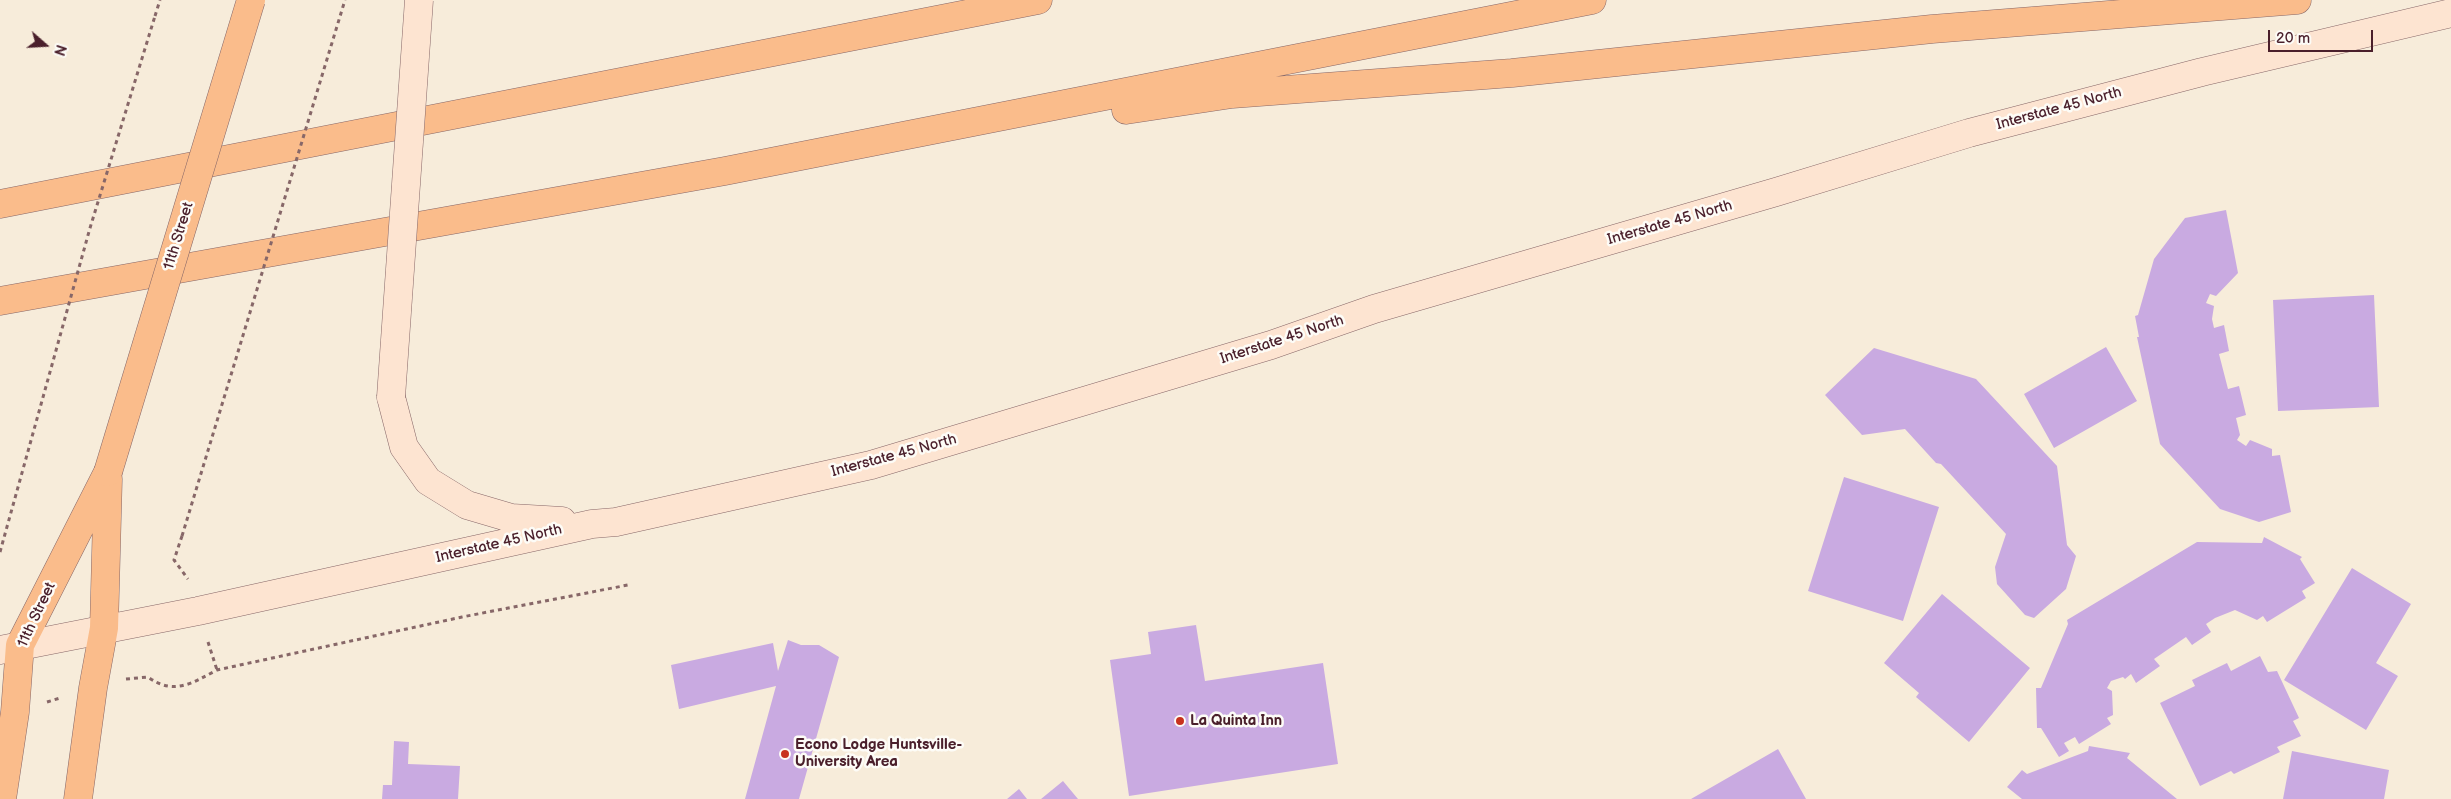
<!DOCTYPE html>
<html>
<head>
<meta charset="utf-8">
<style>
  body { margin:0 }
  #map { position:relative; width:2451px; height:799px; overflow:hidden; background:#f7ecda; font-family:"Balsamiq Sans",sans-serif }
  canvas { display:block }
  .north { position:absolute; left:20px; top:20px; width:50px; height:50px; -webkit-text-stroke:4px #fdfcf7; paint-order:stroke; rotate:109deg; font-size:14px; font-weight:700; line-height:20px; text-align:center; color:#4a1f2b }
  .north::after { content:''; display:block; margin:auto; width:18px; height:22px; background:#4a1f2b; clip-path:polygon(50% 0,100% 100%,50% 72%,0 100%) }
  .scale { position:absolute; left:2268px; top:30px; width:105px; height:22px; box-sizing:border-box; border:2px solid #4a1f2b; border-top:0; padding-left:6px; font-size:15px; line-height:18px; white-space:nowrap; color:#4a1f2b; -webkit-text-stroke:4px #fdfcf7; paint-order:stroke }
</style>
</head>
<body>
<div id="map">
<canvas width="2451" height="799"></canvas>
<div class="north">N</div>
<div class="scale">20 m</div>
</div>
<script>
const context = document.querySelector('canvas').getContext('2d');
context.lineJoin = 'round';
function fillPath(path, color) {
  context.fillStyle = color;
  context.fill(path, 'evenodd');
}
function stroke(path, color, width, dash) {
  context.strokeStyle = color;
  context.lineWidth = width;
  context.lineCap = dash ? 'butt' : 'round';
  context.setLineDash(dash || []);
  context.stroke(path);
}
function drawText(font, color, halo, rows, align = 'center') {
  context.font = font + ' "Balsamiq Sans",sans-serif';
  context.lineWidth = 5;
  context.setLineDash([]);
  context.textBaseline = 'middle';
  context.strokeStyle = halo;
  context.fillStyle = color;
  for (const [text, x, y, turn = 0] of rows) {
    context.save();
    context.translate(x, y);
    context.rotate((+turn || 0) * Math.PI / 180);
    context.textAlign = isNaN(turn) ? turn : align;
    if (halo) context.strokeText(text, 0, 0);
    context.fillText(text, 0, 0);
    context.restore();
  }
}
fillPath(new Path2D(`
  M2226,210L2238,273L2216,296L2210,294L2206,303L2214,306L2212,319L2214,328L2224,325L2229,351L2219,354L2228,389L2239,386L2246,415L2236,418L2240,435L2237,440L2246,446L2250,440L2272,449V456L2280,455L2291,512L2259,522L2220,509L2160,444L2137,337H2139L2135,316L2138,315L2154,259L2185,218Z
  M2374,295L2379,407L2278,411L2273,300Z
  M2106,347L2137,401L2054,448L2024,394Z
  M1874,348L1976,379L2057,466L2067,545L2076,556L2066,589L2034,618L2025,615L1997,584L1995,567L2006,534L1941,464L1936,463L1905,429L1862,435L1825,395Z
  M1844,477L1939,507L1903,621L1808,591Z
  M2264,537L2302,557L2300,559L2315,583L2302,591L2306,598L2267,622L2263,616L2257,620L2235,610L2215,618L2206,624L2211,632L2192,645L2186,637L2154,659L2160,666L2136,683L2131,674L2125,679L2123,677L2111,681L2107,688L2112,691L2113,715L2107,718L2111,724L2079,744L2075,737L2064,743L2069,751L2059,757L2041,728H2037L2036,688H2041L2068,624L2067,620L2197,542L2262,543Z
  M2352,568L2411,604L2376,663L2398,676L2366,730L2284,680Z
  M1942,594L2030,668L1969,742L1916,697L1919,693L1884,663Z
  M1196,625L1205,681L1323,663L1338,764L1129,796L1110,660L1151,654L1148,632Z
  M788,640L801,645H819L839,657L799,799H745L776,686L679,709L671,665L773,643L778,671Z
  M2260,656L2268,672L2277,671L2299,718L2293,721L2301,736L2277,747L2280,752L2234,774L2231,771L2200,786L2160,703L2195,686L2192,680L2227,663L2231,671Z
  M394,741L409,742L408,764L460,766L458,799H382L383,785H392Z
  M2089,746L2130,753L2127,758L2177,799H2022L2007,787L2022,770L2027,774L2088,751Z
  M1778,749L1806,799H1691Z
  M2292,751L2389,770L2384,799H2283Z
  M1063,781L1078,799H1041Z
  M1019,789L1027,799H1007Z`), '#c9aae1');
const secondary = new Path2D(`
  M391,397L404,447L428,481L467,505L511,518L562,521
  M0,650L198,611L592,524L616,522L871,465L1271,345L1374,309L1776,192L1969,133L2202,72L2451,13`);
const primary = new Path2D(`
  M2,799L15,712L20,645L108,472
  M78,799L93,688L104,628L108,479`);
const motorway = new Path2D(`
  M1126,110L1232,94L1512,73L1932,29L2297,0
  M0,204L1038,0
  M0,301L725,171L1592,0`);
stroke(secondary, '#876768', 29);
stroke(primary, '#876768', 29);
stroke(motorway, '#876768', 29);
stroke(new Path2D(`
  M155,16L160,0
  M182,536L174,560L188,579
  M208,642L217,670
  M126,679L148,677C174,696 192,683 217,670L462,617L628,585
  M47,702L60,698`), '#876768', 3, [4, 4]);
stroke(secondary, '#fde4d1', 28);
stroke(primary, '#fabc8b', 28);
stroke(motorway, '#fabc8b', 28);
const secondaryBridge = new Path2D(`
  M391,397L419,0`);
const primaryBridge = new Path2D(`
  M108,472L251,0`);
stroke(secondaryBridge, '#876768', 29, []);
stroke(primaryBridge, '#876768', 29, []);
stroke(new Path2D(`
  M182,536L345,0
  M0,552L90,228L155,16`), '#876768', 3, [4, 4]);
stroke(secondaryBridge, '#fde4d1', 28);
stroke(primaryBridge, '#fabc8b', 28);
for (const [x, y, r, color] of [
  [1180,721,5,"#c8321e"],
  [785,754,5,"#c8321e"]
]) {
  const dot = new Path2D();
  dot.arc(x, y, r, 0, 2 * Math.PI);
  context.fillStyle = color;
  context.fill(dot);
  stroke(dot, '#fdfcf7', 2);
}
drawText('15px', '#4a1f2b', '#fdfcf7', [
  ["Interstate 45 North",2059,109,-15],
  ["Interstate 45 North",1670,223,-16],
  ["11th Street",179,236,-73],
  ["Interstate 45 North",1282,340,-18],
  ["Interstate 45 North",894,456,-15],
  ["Interstate 45 North",499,544,-13],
  ["11th Street",37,615,-65]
]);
drawText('bold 15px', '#4a1f2b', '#fdfcf7', [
  ["La Quinta Inn",1190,721],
  ["Econo Lodge Huntsville-",795,745],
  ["University Area",795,762]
], 'left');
</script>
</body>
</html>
